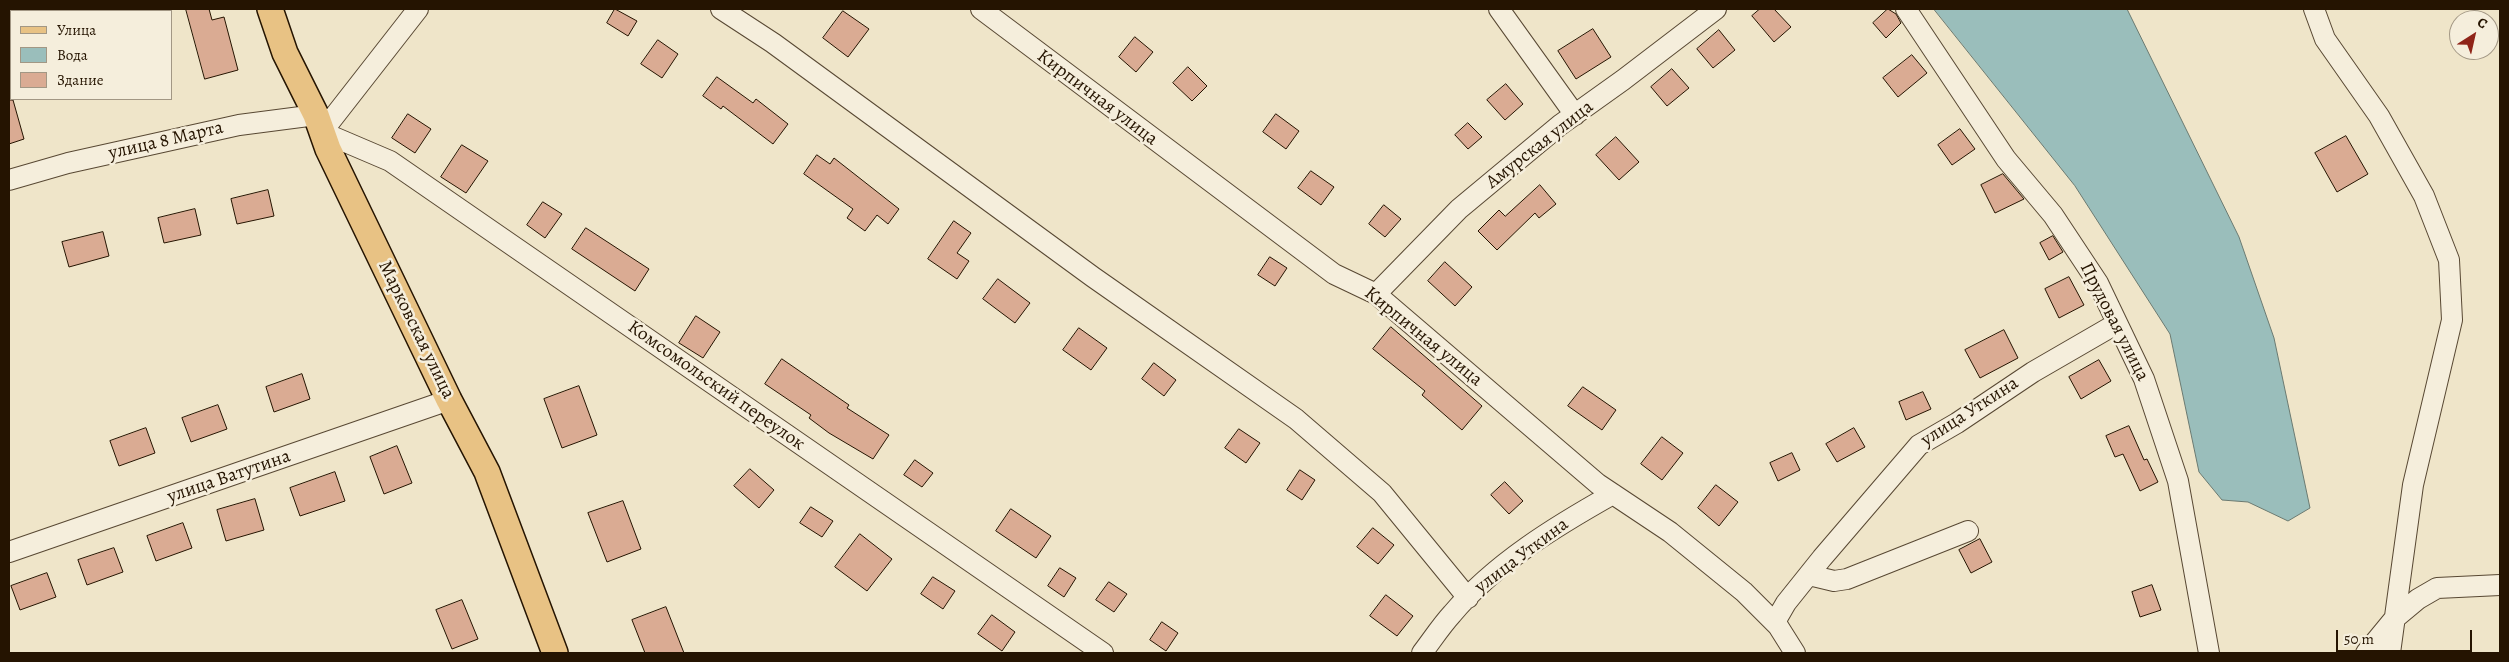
<!DOCTYPE html>
<html>
<head>
<meta charset="utf-8">
<style>
  body { margin:0 }
  #map { position:relative; width:2509px; height:662px; overflow:hidden; background:#efe5c9; font-family:Alegreya,serif }
  canvas { display:block }
  .frame { position:absolute; inset:0; border:10px solid #251401; pointer-events:none }
  .legend { position:absolute; left:10px; top:10px; width:162px; height:90px; box-sizing:border-box; background:#f5eedc; border:1px solid #a29784; margin:0; padding:6px 9px; list-style:none; font-size:15px; color:#251401 }
  .legend li { display:flex; align-items:center; gap:10px; height:25px }
  .legend b { width:25px; border:1px solid #a29784 }
  .north { position:absolute; left:2449px; top:10px; width:50px; height:50px; box-sizing:border-box; background:#f5eedc; border:1px solid #a29784; border-radius:50%; rotate:35deg; font-size:14px; font-weight:700; line-height:20px; text-align:center; color:#251401 }
  .north::after { content:''; display:block; margin:auto; width:18px; height:22px; background:#8f2418; clip-path:polygon(50% 0,100% 100%,50% 72%,0 100%) }
  .scale { position:absolute; left:2336px; top:630px; width:136px; height:22px; box-sizing:border-box; border:2px solid #251401; border-top:0; padding-left:6px; font-size:15px; line-height:18px; white-space:nowrap; color:#251401; -webkit-text-stroke:4px #f5eedc; paint-order:stroke }
</style>
</head>
<body>
<div id="map">
<canvas width="2509" height="662"></canvas>
<div class="frame"></div>
<ul class="legend">
<li><b style="height:6px;background:#e8c284"></b>Улица</li>
<li><b style="height:14px;background:#9abebb"></b>Вода</li>
<li><b style="height:14px;background:#daab93"></b>Здание</li>
</ul>
<div class="north">С</div>
<div class="scale">50 m</div>
</div>
<script>
const context = document.querySelector('canvas').getContext('2d');
context.lineJoin = 'round';
function fillPath(path, color) {
  context.fillStyle = color;
  context.fill(path, 'evenodd');
}
function stroke(path, color, width, dash) {
  context.strokeStyle = color;
  context.lineWidth = width;
  context.lineCap = dash ? 'butt' : 'round';
  context.setLineDash(dash || []);
  context.stroke(path);
}
function drawText(font, color, halo, rows, align = 'center') {
  context.font = font + ' Alegreya,serif';
  context.lineWidth = 5;
  context.setLineDash([]);
  context.textBaseline = 'middle';
  context.strokeStyle = halo;
  context.fillStyle = color;
  for (const [text, x, y, turn = 0] of rows) {
    context.save();
    context.translate(x, y);
    context.rotate((+turn || 0) * Math.PI / 180);
    context.textAlign = isNaN(turn) ? turn : align;
    if (halo) context.strokeText(text, 0, 0);
    context.fillText(text, 0, 0);
    context.restore();
  }
}
const water = new Path2D(`
  M1934,9H2127L2239,237L2274,338L2310,508L2288,521L2248,502L2222,500L2199,472L2170,334L2075,186Z`);
fillPath(water, '#9abebb');
stroke(water, '#6b7a71', 1);
const building = new Path2D(`
  M186,9H209L212,20L224,17L238,70L205,79Z
  M615,9L637,21L628,36L607,23Z
  M1760,9H1774L1791,27L1774,42L1752,16Z
  M1888,9L1896,14L1901,23L1886,38L1873,23Z
  M843,11L869,29L848,57L823,38Z
  M1593,29L1611,57L1576,79L1558,51Z
  M1719,30L1735,50L1713,68L1697,49Z
  M1135,37L1153,52L1136,72L1119,57Z
  M658,40L678,54L662,78L641,64Z
  M1912,55L1927,73L1898,97L1883,78Z
  M1188,67L1207,86L1192,101L1173,83Z
  M1672,69L1689,88L1667,106L1651,87Z
  M717,77L753,103L756,99L788,124L773,144L723,106L721,109L703,96Z
  M1506,84L1523,104L1505,120L1487,100Z
  M9,100H13L24,139L9,144Z
  M408,114L431,129L415,153L392,138Z
  M1276,114L1299,131L1286,149L1263,132Z
  M1468,123L1482,137L1468,149L1455,135Z
  M1960,129L1975,149L1952,165L1938,145Z
  M2346,136L2368,174L2337,192L2315,153Z
  M1616,137L1639,162L1619,180L1596,155Z
  M462,145L488,161L466,193L441,177Z
  M817,155L830,164L834,158L899,209L888,224L877,215L865,231L847,218L853,209L804,174Z
  M1311,171L1334,187L1321,205L1298,188Z
  M2003,174L2024,199L1995,213L1981,185Z
  M1540,185L1556,204L1539,218L1535,213L1497,250L1478,231L1499,210L1505,216Z
  M268,190L274,216L237,224L231,199Z
  M543,202L562,214L545,238L527,225Z
  M1384,205L1401,219L1385,237L1369,224Z
  M195,209L201,235L164,243L158,218Z
  M954,221L971,233L957,253L969,261L957,279L928,259Z
  M586,228L649,269L635,291L572,249Z
  M103,232L109,256L69,267L62,242Z
  M2053,236L2063,252L2049,260L2040,243Z
  M1270,257L1287,268L1275,286L1258,275Z
  M1445,262L1472,287L1455,306L1428,281Z
  M2069,277L2084,305L2059,318L2045,289Z
  M998,279L1030,303L1015,323L983,299Z
  M696,316L720,332L703,358L679,343Z
  M1391,327L1482,406L1462,430L1422,395L1425,391L1373,349Z
  M1079,328L1107,348L1091,370L1063,350Z
  M2004,330L2018,358L1980,378L1965,350Z
  M782,359L849,405L847,408L889,435L873,459L829,433L809,418L811,415L765,384Z
  M2099,360L2111,381L2081,399L2069,377Z
  M1154,363L1176,380L1164,396L1142,379Z
  M302,374L310,399L274,412L266,387Z
  M579,386L597,435L562,448L544,399Z
  M1583,387L1616,410L1602,430L1568,406Z
  M1923,392L1931,409L1906,420L1899,402Z
  M218,405L227,429L191,442L182,418Z
  M2129,426L2144,460L2147,459L2158,482L2140,491L2123,454L2115,457L2106,436Z
  M146,428L155,453L119,466L110,441Z
  M1854,428L1865,447L1837,462L1826,444Z
  M1239,429L1260,443L1246,463L1225,448Z
  M1662,437L1683,453L1662,480L1641,464Z
  M397,446L412,483L384,494L370,457Z
  M1792,453L1800,470L1778,481L1770,463Z
  M915,460L933,473L922,487L904,475Z
  M750,469L774,490L759,508L734,486Z
  M1300,470L1315,480L1302,500L1287,490Z
  M335,472L345,501L300,516L290,488Z
  M1505,482L1523,501L1509,514L1491,495Z
  M1716,485L1738,502L1719,526L1698,508Z
  M255,499L264,530L226,541L217,510Z
  M623,501L641,549L607,562L588,513Z
  M811,507L833,521L822,537L800,523Z
  M1011,509L1051,536L1036,558L996,531Z
  M183,523L192,548L156,561L147,536Z
  M1373,528L1394,545L1378,564L1357,547Z
  M860,534L892,559L867,591L835,567Z
  M1980,539L1992,562L1971,573L1959,550Z
  M114,548L123,572L87,585L78,560Z
  M1060,568L1076,578L1064,597L1048,586Z
  M47,573L56,597L20,610L11,586Z
  M933,577L955,591L943,609L921,594Z
  M1109,582L1127,594L1114,612L1096,600Z
  M2152,585L2161,610L2140,617L2132,592Z
  M1386,595L1413,616L1397,636L1370,616Z
  M462,600L478,639L452,649L436,610Z
  M666,607L684,653H645L632,620Z
  M992,615L1015,632L1002,651L978,634Z
  M1162,622L1178,633L1166,651L1150,640Z`);
fillPath(building, '#daab93');
stroke(building, '#251401', 1);
const minor = new Path2D(`
  M418,9L322,132L390,161L1103,653
  M721,9L773,43L1093,277L1296,419L1382,493L1468,598
  M981,9L1334,274L1376,294L1598,484L1670,532L1744,592L1778,626L1795,653
  M1499,9L1575,115
  M1906,9L2006,159L2053,215L2098,283L2144,379L2178,481L2209,653
  M2314,9L2325,39L2379,116L2424,196L2449,260L2452,320L2413,485L2390,653
  M9,180L68,163L239,125L316,115
  M1376,294L1459,209L1560,125L1623,80L1716,9
  M9,552L449,400
  M1809,575L1834,581L1847,579L1968,531
  M1775,622L1786,603L1822,558L1919,445L1957,423L2033,372L2116,324
  M1422,653C1432,640 1441,626 1452,614C1495,563 1556,526 1613,494
  M2366,653L2394,619L2418,599L2437,588L2500,585`);
const major = new Path2D(`
  M270,9L285,53L316,115L328,149L449,400L487,472L555,653`);
stroke(minor, '#584833', 22);
stroke(major, '#251401', 28);
stroke(minor, '#f5eedc', 20);
stroke(major, '#e8c284', 25);
drawText('19px', '#251401', '#f5eedc', [
  ["Кирпичная улица",1097,98,37],
  ["улица 8 Марта",166,141,-13],
  ["Амурская улица",1540,145,-38],
  ["Прудовая улица",2114,322,63],
  ["Марковская улица",416,330,64],
  ["Кирпичная улица",1423,337,39],
  ["Комсомольский переулок",716,386,35],
  ["улица Уткина",1970,412,-33],
  ["улица Ватутина",229,477,-19],
  ["улица Уткина",1522,556,-37]
]);
</script>
</body>
</html>
